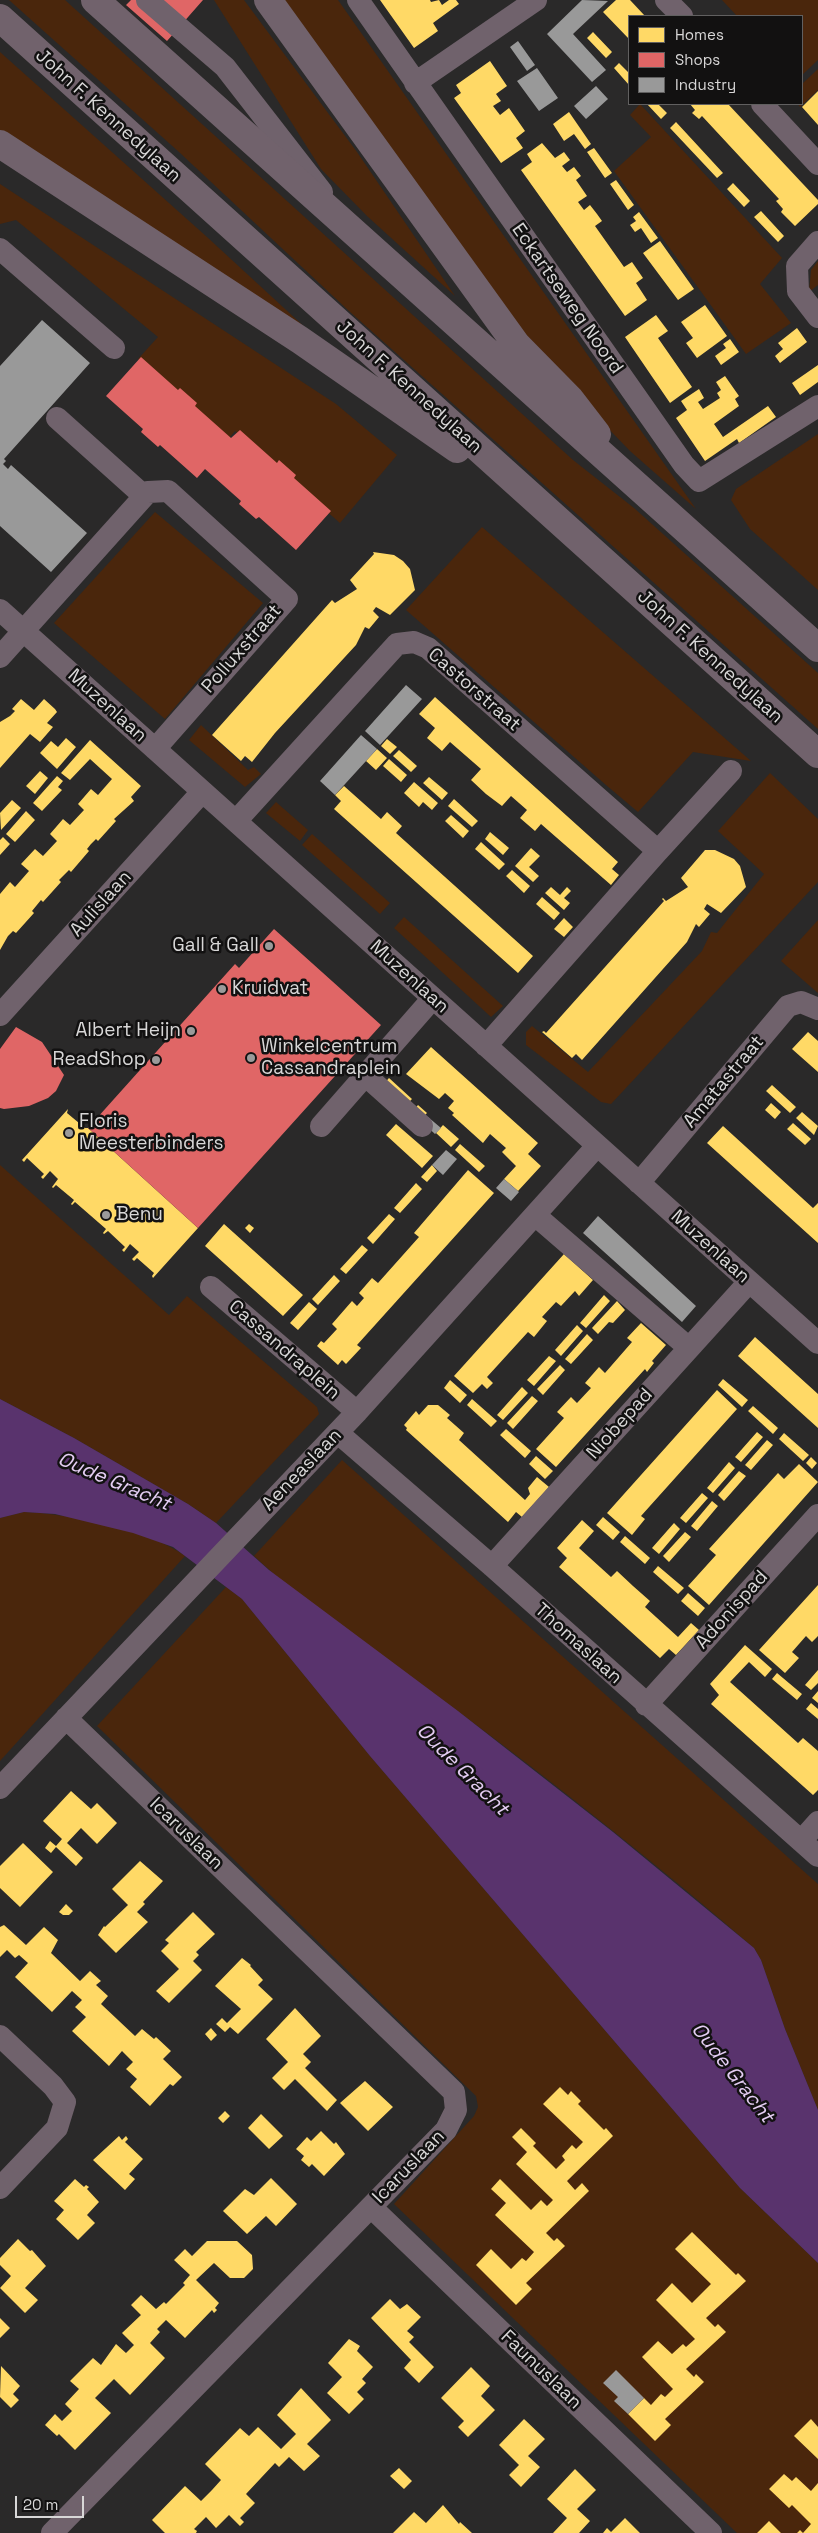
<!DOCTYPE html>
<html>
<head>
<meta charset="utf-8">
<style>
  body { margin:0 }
  #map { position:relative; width:818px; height:2533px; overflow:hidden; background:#2a2929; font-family:"Space Grotesk",sans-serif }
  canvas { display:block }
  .legend { position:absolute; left:628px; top:15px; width:175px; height:90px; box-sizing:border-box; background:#121111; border:1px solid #616060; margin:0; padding:6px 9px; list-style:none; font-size:15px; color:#d8d7d7 }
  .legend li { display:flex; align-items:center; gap:10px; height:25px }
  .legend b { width:25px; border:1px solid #616060 }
  .scale { position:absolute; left:15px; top:2496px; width:69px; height:22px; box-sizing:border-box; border:2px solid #d8d7d7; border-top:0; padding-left:6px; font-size:15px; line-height:18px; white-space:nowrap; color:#d8d7d7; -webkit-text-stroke:4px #121111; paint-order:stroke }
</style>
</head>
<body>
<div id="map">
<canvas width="818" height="2533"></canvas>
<ul class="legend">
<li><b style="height:14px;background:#ffd966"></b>Homes</li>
<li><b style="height:14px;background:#e06666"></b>Shops</li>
<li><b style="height:14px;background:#999"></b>Industry</li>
</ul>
<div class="scale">20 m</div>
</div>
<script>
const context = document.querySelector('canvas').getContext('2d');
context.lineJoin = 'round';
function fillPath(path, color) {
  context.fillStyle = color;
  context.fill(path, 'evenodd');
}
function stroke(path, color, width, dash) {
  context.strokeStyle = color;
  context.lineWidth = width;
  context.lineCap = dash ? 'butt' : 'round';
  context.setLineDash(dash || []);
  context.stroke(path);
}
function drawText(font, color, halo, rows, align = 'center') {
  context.font = font + ' "Space Grotesk",sans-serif';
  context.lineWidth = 5;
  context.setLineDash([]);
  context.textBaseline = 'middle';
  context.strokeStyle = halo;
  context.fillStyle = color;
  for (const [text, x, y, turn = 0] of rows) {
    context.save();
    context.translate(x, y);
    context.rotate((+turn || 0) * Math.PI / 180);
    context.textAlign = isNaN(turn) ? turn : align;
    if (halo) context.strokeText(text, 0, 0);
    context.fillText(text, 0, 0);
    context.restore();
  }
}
fillPath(new Path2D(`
  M9,0H65L573,460L634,508L818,673V729L349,311L179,152Z
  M214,0H244L357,152L455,296L367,216L321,169Z
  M275,0H338L696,509L630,451L575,394L511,322Z
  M722,0H818V60L802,75V16H737Z
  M0,52L207,237L323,344L127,218L0,130Z
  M818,69V90L800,107L798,104H802V84Z
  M640,104L782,258L760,284L791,323L746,354L614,171L651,137L630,115Z
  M0,184L336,404L397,455L340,523L235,431L229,438L138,359L158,337L16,220L0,224Z
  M818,261V285L809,292L811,270Z
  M818,434V590L750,529L731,500L736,489Z
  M155,512L263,603L165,719L54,623Z
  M482,527L751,761L693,752L638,812L606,785L406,610Z
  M201,725L248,770L254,767L261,774L245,787L189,740Z
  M770,773L818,819V882L611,1104L601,1102L526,1045V1032L532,1026L588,1072L702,951L711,932L717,933L764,874L718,831Z
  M276,802L308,830L300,841L266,813Z
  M312,834L390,903L380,914L302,845Z
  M404,917L503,1006L491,1017L394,928Z
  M818,920V993L781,961Z
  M0,1165L169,1315L187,1296L317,1407L319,1414L216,1523L188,1504L74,1438L0,1399Z
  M342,1460L818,1884V2110L785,2029L761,1960L754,1948C658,1865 557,1785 455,1709C388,1659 315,1613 254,1556Z
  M24,1512C70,1514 148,1529 185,1556L0,1761V1518Z
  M226,1587L242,1599L370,1756L740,2188L818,2263V2533H737L394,2204L474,2116L478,2107L476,2096L97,1726Z`), '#4a260c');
fillPath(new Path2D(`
  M0,1399L74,1438L188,1504L216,1523L269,1570L458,1711L613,1832L754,1948L761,1960L785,2029L818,2110V2263L740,2188L370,1756L242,1599L173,1547L133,1533L55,1514L24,1512L0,1518Z`), '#59336d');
fillPath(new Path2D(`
  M380,0H430L431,2L439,0L442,5L449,0H456L459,4L433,23L438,31L414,48Z
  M616,0H630L645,16H629V39L603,12Z
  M593,32L612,52L606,58L587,38Z
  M490,61L507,86L496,94L501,101L493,106L500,115L509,108L525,131L516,138L523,148L501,163L454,98L461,93L456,85Z
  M619,63L629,73V85L614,68Z
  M818,91V125L802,107Z
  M647,104H658L667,113L661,119Z
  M690,104H728L818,200V204L795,226L781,212L783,209L776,201L779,199L702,116L699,119L692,113L695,110Z
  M569,112L591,144L585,149L574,134L564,141L553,124Z
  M676,122L723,173L717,178L670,128Z
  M542,143L555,158L564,152L570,160L562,166L567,172L574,167L581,176L576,180L587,196L578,202L584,210L590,205L597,214L602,221L595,226L624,267L632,262L643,278L636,283L647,300L625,316L521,170L532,162L527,154Z
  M594,148L612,173L605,178L587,152Z
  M616,180L634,205L628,210L610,184Z
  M733,183L750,201L744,207L727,189Z
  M761,211L784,236L778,242L754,217Z
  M639,212L658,238L651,243L641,228L635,232L630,225L636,221L633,217Z
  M660,241L694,289L678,300L643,253Z
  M705,305L727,336L697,358L686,343L693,338L681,322Z
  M656,315L668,331L658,338L692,387L670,403L625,337Z
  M797,328L807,342L780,363L775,356L783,349L778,343Z
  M730,339L739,352L721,365L715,356L726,348L723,344Z
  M818,365V382L800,395L792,383Z
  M725,376L739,396L735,399L739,406L714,424L723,437L768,406L776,417L739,443L737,439L705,461L676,418L687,410L681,401L699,389L704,398L698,402L703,409L720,398L717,393L721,390L716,382Z
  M373,552L394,555L403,561L410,569L415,590L390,615L376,607L373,611L379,617L369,629L365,627L356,645L275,733L252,762L245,756L241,761L212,735L332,600L335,603L357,589L350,580L374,554Z
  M435,697L618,862L612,869L619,875L611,885L541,824L535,831L520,818L527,810L511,796L502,806L486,794L471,780L481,769L450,742L442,751L427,738L435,728L419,714Z
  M21,699L34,710L44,699L55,709L57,712L47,723L53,727L40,742L30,734L0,768V722L10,716L15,711L12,709Z
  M66,738L76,747L57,769L40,753L51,741L58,747Z
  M387,739L397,747L390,754L381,746Z
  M90,740L141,786L131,797L134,801L114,819L116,821L98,841L96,839L91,844L87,849L89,851L71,872L69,870L59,880L61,882L43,902L41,900L32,911L34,913L16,933L13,931L8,936L0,950V894L10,882L15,887L29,871L21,864L35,849L43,856L57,841L50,834L63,819L70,825L84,810L78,804L91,789L98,795L112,779L90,759L70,780L61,773Z
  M377,749L387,758L376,770L366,761Z
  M399,750L417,766L411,772L393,756Z
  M389,759L407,775L401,782L383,766Z
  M40,771L48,778L35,794L26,786Z
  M57,776L63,781L58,787L62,790L42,811L33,803Z
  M429,777L448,793L442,800L423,783Z
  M414,782L438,803L432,810L423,802L419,807L404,793Z
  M344,786L381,819L387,812L402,826L396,833L533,956L518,973L334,809L341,801L335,795Z
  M454,799L478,821L472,827L448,806Z
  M12,800L21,808L1,830L0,813Z
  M26,811L35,820L15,842L6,834Z
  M451,815L469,831L463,838L445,821Z
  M490,832L509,848L503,855L485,839Z
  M3,837L10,844L0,855V840Z
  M481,842L505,864L499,870L475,849Z
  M531,848L540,856L529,867L539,876L533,882L515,866Z
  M705,850H715L734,859L740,866L746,887L721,913L707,904L704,909L710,914L699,927L696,924L687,942L582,1060L576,1054L572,1058L542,1032L544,1031L546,1033L664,901L662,899L663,898L666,901L688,887L681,878Z
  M512,870L530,886L524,893L506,876Z
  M551,887L560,895L567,887L571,891L564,898L570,903L564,910L545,893Z
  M542,897L560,913L554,920L536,904Z
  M564,918L573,927L564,937L554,929Z
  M808,1032L818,1041V1072L792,1049Z
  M431,1047L538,1143L528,1154L541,1166L518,1191L504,1179L516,1166L502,1152L506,1148L490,1134L483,1143L452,1115L454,1113L448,1108L454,1101L445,1093L439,1099L406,1074Z
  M389,1078L412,1099L405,1106L382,1086Z
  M772,1085L796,1107L790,1113L766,1091Z
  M771,1103L781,1112L775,1119L765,1110Z
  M418,1105L427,1113L420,1120L412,1112Z
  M68,1109L67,1113L85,1128H88L198,1228L153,1278L152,1276L154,1273L137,1258L134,1261L132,1259L139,1252L130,1244L124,1252L122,1250L125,1247L108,1231L104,1234L103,1233L106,1229L75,1202L72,1205L71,1204L74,1200L56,1185L53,1188L52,1187L58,1179L50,1171L43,1179L41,1177L44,1174L27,1158L24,1162L22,1160Z
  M802,1112L818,1126L814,1135L796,1118Z
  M793,1123L811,1139L805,1145L787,1129Z
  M396,1124L433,1156L422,1168L386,1135Z
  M443,1125L459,1139L451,1147L436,1133Z
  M723,1126L813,1208L818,1203V1243L707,1143Z
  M460,1144L485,1166L479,1172L455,1150Z
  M432,1165L437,1171L427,1182L421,1177Z
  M468,1170L494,1193L357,1345L361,1348L346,1364L342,1360L338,1365L317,1346L321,1341L324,1343L337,1329L332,1324L352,1301L357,1306L364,1298L359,1293L372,1278L378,1283L419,1237L414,1233Z
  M416,1183L422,1189L400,1213L394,1208Z
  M389,1214L395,1219L373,1244L367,1238Z
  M224,1224L303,1295L283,1316L205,1246Z
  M249,1224L254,1228L250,1233L245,1228Z
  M362,1245L368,1250L346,1274L340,1269Z
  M564,1254L593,1280L579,1296L575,1291L561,1306L556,1302L542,1317L547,1321L534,1337L528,1332L487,1377L493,1383L487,1389L482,1384L473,1393L454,1376Z
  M334,1275L340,1281L318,1305L312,1299Z
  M604,1295L610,1301L586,1328L580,1323Z
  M617,1301L625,1310L613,1323L609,1322L598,1334L592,1328Z
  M309,1302L317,1309L298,1330L290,1323Z
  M641,1323L666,1345L652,1361L654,1363L647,1372L645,1369L556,1467L536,1449L564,1418L557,1412L571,1397L577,1403L591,1388L585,1383L599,1367L605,1373L632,1342L627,1338Z
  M577,1325L583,1331L561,1356L555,1350Z
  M587,1334L593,1340L571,1364L565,1359Z
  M755,1337L818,1394V1428L738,1356Z
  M549,1356L556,1361L534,1386L527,1380Z
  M560,1365L565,1370L543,1395L537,1389Z
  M723,1379L748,1400L742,1407L718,1385Z
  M450,1380L467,1395L460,1403L444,1388Z
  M522,1387L528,1393L503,1420L497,1415Z
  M717,1390L737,1409L641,1516L645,1519L632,1535L607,1513Z
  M532,1396L538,1401L513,1429L507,1423Z
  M472,1399L497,1421L491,1427L467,1405Z
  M428,1405H438L450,1415L447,1418L464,1433L459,1440L525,1500L530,1494L528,1488L537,1477L549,1487L522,1517L516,1512L508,1522L406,1430L407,1428L404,1425L416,1411L419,1415Z
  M753,1406L778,1428L773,1434L748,1411Z
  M506,1429L531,1451L525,1458L500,1435Z
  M757,1432L763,1437L741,1462L735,1457Z
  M784,1433L809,1455L803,1461L779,1439Z
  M767,1440L773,1445L751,1470L745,1465Z
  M536,1456L553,1471L545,1479L529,1464Z
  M811,1457L817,1463L812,1469L806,1463Z
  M729,1462L735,1468L713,1493L707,1488Z
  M799,1464L818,1482L709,1605L688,1586L716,1555L709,1549L778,1473L784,1479Z
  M739,1471L746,1476L724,1501L718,1495Z
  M702,1493L708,1498L686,1523L680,1518Z
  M712,1501L718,1506L697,1531L691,1526Z
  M603,1517L620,1532L613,1540L596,1525Z
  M582,1520L594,1531L579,1548L611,1577L617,1571L633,1586L650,1601L645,1607L678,1637L691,1623L699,1630L676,1655L669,1649L660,1658L559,1567L567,1558L557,1548Z
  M674,1523L680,1529L659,1554L652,1548Z
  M685,1532L691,1537L669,1562L663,1556Z
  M625,1536L650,1558L645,1564L620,1542Z
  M658,1566L684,1588L678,1594L653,1572Z
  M818,1585V1636L812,1642L806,1636L792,1652L799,1658L785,1673L759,1650Z
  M688,1593L705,1608L698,1616L681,1601Z
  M745,1645L772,1669L765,1677L749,1662L730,1682L798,1743L803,1738L818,1751V1790L813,1795L711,1704L719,1695L710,1684Z
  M818,1670V1683L811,1690L805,1685Z
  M777,1673L802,1694L797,1700L772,1679Z
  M818,1691V1703L812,1698Z
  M811,1703L818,1709V1719L806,1709Z
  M71,1791L91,1809L97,1803L117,1823L97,1844L81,1828L67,1843L83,1858L76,1866L56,1847L51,1853L45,1848L50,1841L56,1846L62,1839L43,1821Z
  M23,1843L53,1872L20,1907L0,1888V1866Z
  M140,1861L163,1881L143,1902L145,1904L137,1912L148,1922L116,1953L98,1935L104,1926L105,1927L128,1905L112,1889Z
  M66,1904L73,1911L69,1915H63L59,1912Z
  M193,1912L215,1934L196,1952L199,1955L193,1961L202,1970L169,2003L156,1991L179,1969L161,1951L169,1943L165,1940Z
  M4,1925L26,1945L44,1927L58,1940L51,1953L80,1981L90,1971L101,1981L96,1985L108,1996L101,2004L135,2036L142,2029L154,2039L156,2037L171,2051L163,2059L182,2077L173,2086L170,2084L150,2106L130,2087L137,2079L126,2069L133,2062L122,2051L109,2066L72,2031L86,2017L75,2007L82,2000L72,1991L52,2012L15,1977L28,1963L19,1955L15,1958L7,1950L0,1957V1927Z
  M242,1958L251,1965L250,1966L263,1980L258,1985L273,1999L238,2034L230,2027L225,2032L216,2024L222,2018L227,2023L241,2009L215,1986Z
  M295,2008L321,2036L303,2054L311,2062L305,2068L337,2100L327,2111L295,2079L284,2090L272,2078L288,2062L266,2039Z
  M211,2028L217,2035L211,2041L205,2034Z
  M365,2081L393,2107L368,2131L340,2103Z
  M560,2087L568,2095L571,2091L581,2101L578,2104L604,2130L606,2128L613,2136L567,2181L575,2190L582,2183L589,2191L546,2233L554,2241L557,2238L565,2246L526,2283L532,2289L516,2305L476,2265L491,2249L511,2269L522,2258L526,2261L534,2252L495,2215L506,2203L491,2189L500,2179L531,2210L541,2200L547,2206L553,2200L516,2164L527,2152L512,2137L521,2128L536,2143L533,2146L556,2169L565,2160L562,2156L572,2145L576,2149L583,2142L543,2104Z
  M225,2111L230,2116L223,2123L218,2118Z
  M261,2114L283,2136L269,2149L248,2128Z
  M321,2131L334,2144L336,2142L345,2154L324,2176L312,2164L309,2167L301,2160L304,2156L296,2149L307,2137L311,2141Z
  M119,2136L122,2140L126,2136L128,2139L125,2142L143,2159L129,2174L135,2179L125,2190L93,2160Z
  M271,2178L297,2204L276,2226L266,2216L247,2234L223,2211L245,2189L254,2195Z
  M75,2179L84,2187L86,2185L89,2187L87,2189L99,2202L87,2215L95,2223L78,2240L56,2219L64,2210L54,2201Z
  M692,2232L736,2275L738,2273L746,2281L706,2318L715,2327L718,2324L726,2332L686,2369L694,2377L696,2374L704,2382L665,2419L671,2425L655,2441L628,2414L644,2398L651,2405L661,2394L665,2397L673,2389L642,2357L658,2341L672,2354L683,2344L686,2347L695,2339L656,2300L672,2283L692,2303L711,2284L675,2249Z
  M18,2239L30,2251L32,2250L46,2266L25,2288L38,2300L25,2313L0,2288L11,2276L0,2265V2258Z
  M207,2241H237L252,2255L253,2269L244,2278H230L214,2263L196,2280L219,2303L215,2308L217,2310L214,2313L212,2310L185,2338L166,2320L157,2329L160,2332L150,2343L165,2358L130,2395L114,2379L95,2398L111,2413L75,2450L59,2434L57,2436L45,2425L55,2414L62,2421L72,2411L65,2404L79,2389L70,2381L93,2358L101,2365L116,2344L126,2353L134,2345L122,2333L141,2315L131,2305L141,2295L156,2309L164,2302L166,2304L185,2285L183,2283L190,2275L174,2260L185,2249L192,2256Z
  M390,2299L400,2309L407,2304L421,2317L407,2331L414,2337L409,2342L434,2367L419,2383L404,2368L411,2360L371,2318Z
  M0,2318L10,2328L0,2338Z
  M349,2339L360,2346L357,2351L373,2367L362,2379L366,2383L357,2392L364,2399L349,2414L327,2393L342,2377L328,2363Z
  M1,2366L20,2386L13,2394L19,2400L11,2408L0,2397Z
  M471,2367L490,2386L481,2396L495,2410L468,2437L458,2427L464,2421L441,2398Z
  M301,2388L331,2420L307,2444L320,2456L304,2471L289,2457L279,2467L275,2463L246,2494L255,2503L240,2518L244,2522L240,2526L229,2515L216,2528L206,2517L194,2529L197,2531L196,2533H165L152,2520L185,2486L201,2501L212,2490L221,2480L205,2464L240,2428L249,2436L258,2427L281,2449L296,2434L277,2415Z
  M524,2419L545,2439L528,2456L540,2467L521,2487L509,2475L519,2465L499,2445Z
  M811,2419L818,2427V2459L794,2436Z
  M399,2468L412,2481L404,2489L390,2476Z
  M575,2469L596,2490L577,2509L590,2521L579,2533H553L567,2518L547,2499Z
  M784,2474L792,2481L796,2477L811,2491L818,2483V2533H797L800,2530L803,2533L811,2524L792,2505L789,2508L769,2489Z
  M443,2505L459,2524L460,2522L472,2533H393L414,2512L426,2523Z
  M625,2518L640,2533H603L607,2528L611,2532Z
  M769,2521L781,2533H757Z`), '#ffd966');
fillPath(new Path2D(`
  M131,0H203L167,41L126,5Z
  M141,357L178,390L180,388L197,403L195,406L231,438L240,430L277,463L279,460L296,475L294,478L331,511L296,550L259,517L256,519L239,504L241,501L205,469L197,478L160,445L158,447L141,432L143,429L106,396Z
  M274,929L381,1025L198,1228L88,1128L235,964L239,968Z
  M16,1027L42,1042L64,1075L56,1091L48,1098L29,1106L4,1109L0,1108V1049Z`), '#e06666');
fillPath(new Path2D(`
  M582,0L608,1L573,34L606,70L592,82L547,34Z
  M518,41L535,65L527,71L510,47Z
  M537,68L558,98L539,111L517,81Z
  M596,86L608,99L586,119L574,106Z
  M42,320L90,363L4,459L6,461L3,464L8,469L11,465L87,533L51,572L0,526V366Z
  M406,685L422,699L380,745L365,731Z
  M361,735L377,749L335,795L320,781Z
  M428,1117L441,1128L435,1134L423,1123Z
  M446,1150L457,1159L443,1175L432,1165Z
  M504,1179L519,1192L511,1201L496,1188Z
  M598,1216L696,1306L682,1322L583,1233Z
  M616,2370L644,2398L628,2414L614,2401L618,2397L603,2383Z`), '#999');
stroke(new Path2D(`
  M147,0L225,67L322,192
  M358,0L684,465L699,481L818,406
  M666,0L682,16
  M415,83L536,0
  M762,104L818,164
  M818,242L797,266L798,291L818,317
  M0,249L114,348
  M57,418L144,496
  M0,610L818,1343
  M0,657L148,492L168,491L287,599L155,749
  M236,821L397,644L414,642L428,648L658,851L486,1046
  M658,851L731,771
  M0,1015L202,792
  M365,1075L422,1126
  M321,1126L433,998
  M639,1183L788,1006L801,1002L818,1009
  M535,1215L689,1348
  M211,1287L357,1412
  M338,1433L492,1566L818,1856
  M492,1566L749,1282
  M646,1705L818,1515
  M0,1788L357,1412L597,1146
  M801,1841L818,1822
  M0,2036L53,2086L65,2102L57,2128L0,2188
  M371,2207L711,2533
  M52,2533L446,2130L456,2110L454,2092L66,1718`), '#70626c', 22);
stroke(new Path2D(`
  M95,0L818,648
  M268,0L516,344L570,399L597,434
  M0,18L818,754
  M0,144L300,340L457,449`), '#71626c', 28);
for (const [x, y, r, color] of [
  [269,946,5,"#9b9a9a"],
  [222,989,5,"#9b9a9a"],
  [191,1031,5,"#9b9a9a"],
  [251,1058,5,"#9b9a9a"],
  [156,1060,5,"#9b9a9a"],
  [69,1133,5,"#9b9a9a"],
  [106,1215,5,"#9b9a9a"]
]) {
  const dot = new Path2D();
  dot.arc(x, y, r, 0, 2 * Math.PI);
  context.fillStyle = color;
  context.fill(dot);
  stroke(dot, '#121111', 2);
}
drawText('19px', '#d8d7d7', '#121111', [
  ["John F. Kennedylaan",108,116,42],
  ["Eckartseweg Noord",567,299,55],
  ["John F. Kennedylaan",409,387,42],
  ["Polluxstraat",242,649,-49],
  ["John F. Kennedylaan",710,657,42],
  ["Castorstraat",474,690,41],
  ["Muzenlaan",107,706,42],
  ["Aulislaan",101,904,-48],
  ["Muzenlaan",409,977,42],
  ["Amatastraat",724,1082,-50],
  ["Muzenlaan",710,1247,42],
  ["Cassandraplein",284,1350,41],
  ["Niobepad",620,1424,-48],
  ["Aeneaslaan",302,1470,-46],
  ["Adonispad",732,1610,-48],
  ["Thomaslaan",578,1644,42],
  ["Icaruslaan",186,1834,44],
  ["Icaruslaan",409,2167,-46],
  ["Faunuslaan",541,2370,44]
]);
drawText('19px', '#d8d7d7', '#121111', [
  ["Gall & Gall",259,946,"right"],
  ["Kruidvat",232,989],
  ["Albert Heijn",181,1031,"right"],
  ["Winkelcentrum",261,1047],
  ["Cassandraplein",261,1069],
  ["ReadShop",146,1060,"right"],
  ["Floris",79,1122],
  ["Meesterbinders",79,1144],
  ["Benu",116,1215]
], 'left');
drawText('italic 20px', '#e4cdf3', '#121111', [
  ["Oude Gracht",114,1482,23],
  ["Oude Gracht",462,1770,45],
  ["Oude Gracht",732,2073,52]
]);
</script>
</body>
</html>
